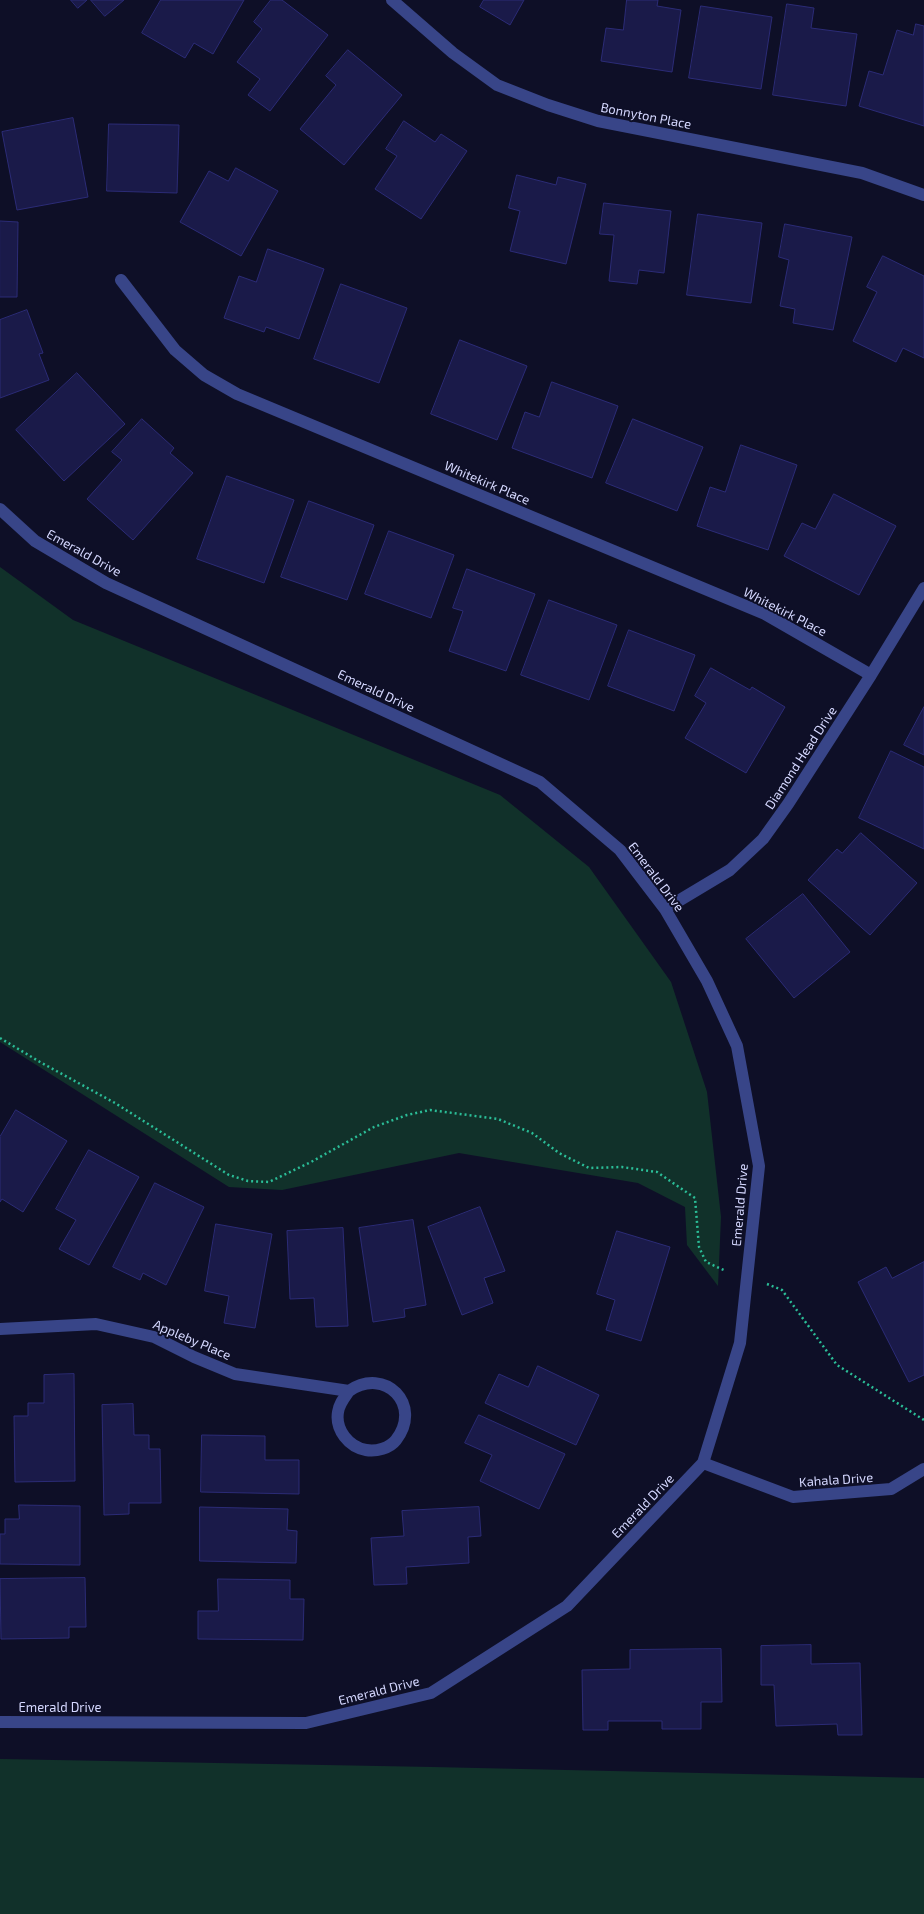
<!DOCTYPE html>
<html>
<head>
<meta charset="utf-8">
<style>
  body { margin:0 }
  canvas { display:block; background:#0e0f27 }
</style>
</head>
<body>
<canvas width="924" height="1914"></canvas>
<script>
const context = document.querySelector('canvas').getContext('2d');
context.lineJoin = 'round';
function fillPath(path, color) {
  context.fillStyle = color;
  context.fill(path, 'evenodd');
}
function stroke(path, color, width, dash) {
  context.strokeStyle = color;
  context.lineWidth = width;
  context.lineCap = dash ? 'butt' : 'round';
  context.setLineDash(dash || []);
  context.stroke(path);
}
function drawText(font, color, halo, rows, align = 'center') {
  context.font = font + ' "Exo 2",sans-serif';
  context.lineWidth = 4;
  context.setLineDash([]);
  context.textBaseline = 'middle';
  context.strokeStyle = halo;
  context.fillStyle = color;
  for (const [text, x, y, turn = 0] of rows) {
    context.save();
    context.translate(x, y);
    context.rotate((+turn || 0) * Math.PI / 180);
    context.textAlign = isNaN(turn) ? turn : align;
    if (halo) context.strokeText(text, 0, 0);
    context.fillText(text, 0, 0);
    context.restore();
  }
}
fillPath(new Path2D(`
  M0,567L73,620L500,795L589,867L671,982L707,1092L721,1217L718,1286L687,1245L685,1207L638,1183L459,1153L282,1190L229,1187L0,1042Z
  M0,1759L432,1767L924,1778V1914H0Z`), '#11312a');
const building = new Path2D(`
  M71,0H87L78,8Z
  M91,0H124L105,16Z
  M161,0H244L213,54L194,43L185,58L142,33Z
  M271,0H282L328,35L270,111L248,95L260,79L237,62L262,29L254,22Z
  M484,0H524L510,25L480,7Z
  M627,0H658L657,6L681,10L672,72L601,61L606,28L623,30Z
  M787,4L814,8L811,28L857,34L846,106L773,95Z
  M701,6L772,17L761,89L689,78Z
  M916,24L924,26V126L859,106L869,71L883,75L897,30L913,35Z
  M348,50L402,95L344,165L300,129L336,85L326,76Z
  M73,118L88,197L17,210L2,132Z
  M404,121L435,142L441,134L467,151L421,219L375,189L397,156L386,149Z
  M109,124L179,125L177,193L107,191Z
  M236,168L278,191L241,256L180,222L209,171L228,181Z
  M517,175L556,185L558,177L586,184L566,264L510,251L520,211L509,208Z
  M604,203L671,211L664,273L639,270L637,284L609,281L614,235L600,234Z
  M698,214L762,223L751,303L687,295Z
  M0,221L18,222L17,297H0Z
  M785,224L852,237L833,330L793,323L795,309L780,306L789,260L779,257Z
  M268,249L324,269L299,339L266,327L264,332L224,318L239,276L256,282Z
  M883,256L924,276V358L903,348L896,362L853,341L877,292L867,287Z
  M341,284L407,308L379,383L314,359Z
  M27,310L43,353L39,354L49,380L0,398V320Z
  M460,340L527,366L497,440L431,414Z
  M77,373L125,424L64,481L16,430Z
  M552,382L618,406L592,478L512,448L525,412L539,417Z
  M142,419L174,448L170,453L193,473L133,540L87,499L122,460L112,452Z
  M633,419L703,447L677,511L606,483Z
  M741,445L797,465L768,550L697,526L710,487L725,492Z
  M227,476L294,500L264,583L197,559Z
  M834,494L896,526L859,595L784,556L802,523L815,529Z
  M309,501L374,525L347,600L281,577Z
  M389,531L454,555L431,618L365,594Z
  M467,569L535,594L506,671L449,651L463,611L453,608Z
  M549,600L617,625L589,700L521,675Z
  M629,630L695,655L674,711L608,686Z
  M711,668L750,690L752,687L785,707L746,773L685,738L706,703L695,696Z
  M924,707V755L904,745Z
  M891,751L924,767V849L859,818Z
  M861,833L917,883L870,935L808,880L837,849L842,853Z
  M803,894L850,952L794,998L746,939Z
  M16,1110L67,1141L23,1212L2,1199L0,1202V1137Z
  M89,1150L139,1177L89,1265L59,1249L76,1220L56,1209Z
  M155,1183L204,1207L166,1285L143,1273L140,1280L113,1267Z
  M480,1207L505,1271L484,1278L493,1303L462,1315L428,1227Z
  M413,1220L426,1305L404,1309L405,1317L373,1322L359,1228Z
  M216,1224L272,1234L255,1328L224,1323L229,1296L205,1291Z
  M343,1228L348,1326L316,1327L314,1298L290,1299L287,1231Z
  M617,1231L670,1247L641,1341L606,1330L615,1300L597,1294Z
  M924,1262V1375L909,1382L858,1282L886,1267L892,1278Z
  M538,1366L599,1395L576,1445L485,1403L499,1374L528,1387Z
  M74,1374L75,1481L15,1482L14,1416H28V1403H44V1375Z
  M133,1404L134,1435H149V1449H160L161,1503H129V1514L104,1515L102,1405Z
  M479,1415L565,1454L539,1509L480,1481L492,1455L465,1443Z
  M202,1435L265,1436V1460H299V1494L201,1492Z
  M19,1505L80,1506V1565L0,1564V1534H5V1519H19Z
  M200,1507L288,1509L287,1530L297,1531L296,1563L200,1561Z
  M479,1507L481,1536L468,1537L469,1563L406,1567L407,1584L374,1585L371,1538L404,1536L402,1511Z
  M85,1578L86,1627H69V1638L1,1639L0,1579Z
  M218,1579L290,1580V1599H304L303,1640L198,1639V1611H218Z
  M811,1645V1664L860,1663L862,1735H838L837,1724L776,1726L774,1685H761V1646Z
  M721,1649L722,1702H701V1729H662V1721H608V1730H583L582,1670L630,1669V1650Z`);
fillPath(building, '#1a1a49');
stroke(building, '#2b2b76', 1);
stroke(new Path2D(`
  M0,1038L40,1062L115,1103L229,1175L248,1181L269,1182L311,1162L374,1127L407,1115L430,1110L498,1119L532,1133L559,1153L589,1168L622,1167L657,1172L695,1198L699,1247L706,1262L726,1271
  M767,1284L782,1290L837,1365L924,1420`), '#2bbd97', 2.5, [2, 3]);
stroke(new Path2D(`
  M392,0L453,53L497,85L548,105L598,121L862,173L924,195
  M121,280L175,350L204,375L237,394L765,614L871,675
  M0,509L35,541L106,583L540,782L620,850L665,909L707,981L737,1046L759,1166L740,1343L703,1463L567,1606L431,1693L306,1723L0,1722
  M665,909L730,870L763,839L788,804L871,675L924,588
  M0,1329L96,1324L154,1337L194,1357L235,1374L349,1391C385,1366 423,1405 396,1440C390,1448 376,1452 366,1450C349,1447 335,1430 338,1412C339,1404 344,1398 349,1391
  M703,1463L793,1497L891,1489L924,1469`), '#384588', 12);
drawText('13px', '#d5d8ff', '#0e0f27', [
  ["Bonnyton Place",646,116,11],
  ["Whitekirk Place",487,483,23],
  ["Emerald Drive",84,553,29],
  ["Whitekirk Place",785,612,27],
  ["Emerald Drive",376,691,25],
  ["Diamond Head Drive",801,758,-57],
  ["Emerald Drive",656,877,53],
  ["Emerald Drive",740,1205,-85],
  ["Appleby Place",192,1340,23],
  ["Kahala Drive",836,1480,-4],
  ["Emerald Drive",643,1506,-46],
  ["Emerald Drive",379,1691,-14],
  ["Emerald Drive",60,1708]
]);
</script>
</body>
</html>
